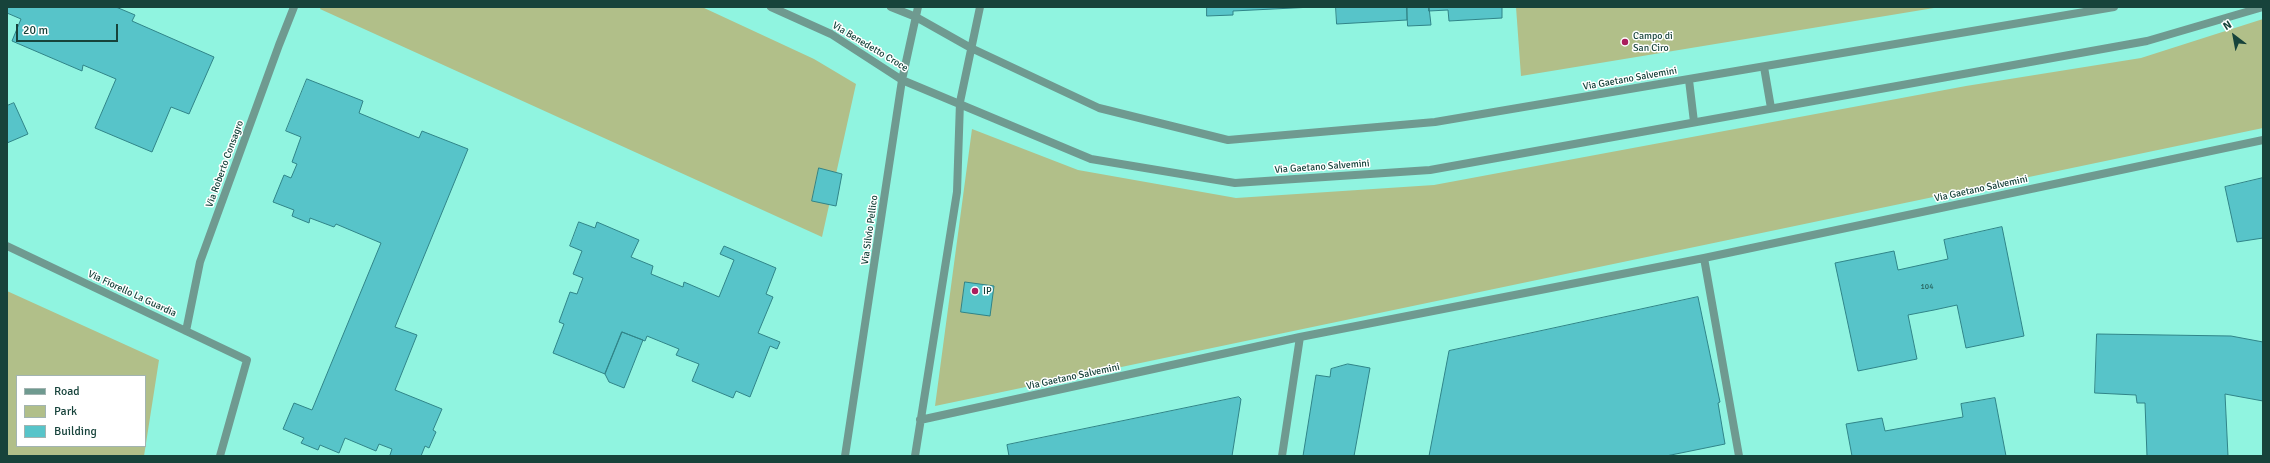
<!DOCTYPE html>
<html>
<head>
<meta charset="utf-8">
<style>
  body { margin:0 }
  #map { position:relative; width:2270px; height:463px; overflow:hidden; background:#90f4e0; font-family:Signika,sans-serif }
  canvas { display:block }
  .frame { position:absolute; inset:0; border:8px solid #17433b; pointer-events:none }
  .legend { position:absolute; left:16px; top:375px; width:130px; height:72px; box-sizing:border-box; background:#fff; border:1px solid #a2b4b1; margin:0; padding:5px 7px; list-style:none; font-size:12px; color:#17433b }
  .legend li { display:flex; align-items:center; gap:8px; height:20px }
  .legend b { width:20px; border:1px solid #a2b4b1 }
  .north { position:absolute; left:2214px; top:16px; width:40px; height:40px; -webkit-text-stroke:3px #fff; paint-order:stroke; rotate:328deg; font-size:11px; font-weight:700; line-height:16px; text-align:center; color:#17433b }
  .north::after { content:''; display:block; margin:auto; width:14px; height:18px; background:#17433b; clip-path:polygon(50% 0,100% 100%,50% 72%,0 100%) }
  .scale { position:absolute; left:16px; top:24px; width:102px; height:18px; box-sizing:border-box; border:2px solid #17433b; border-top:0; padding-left:5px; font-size:12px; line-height:14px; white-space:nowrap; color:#17433b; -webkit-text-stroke:3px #fff; paint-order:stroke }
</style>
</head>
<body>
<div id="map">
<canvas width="2270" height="463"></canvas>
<div class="frame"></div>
<ul class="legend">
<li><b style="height:5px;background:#6f9a90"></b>Road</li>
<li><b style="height:11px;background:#b1bf89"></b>Park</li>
<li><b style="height:11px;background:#57c4c9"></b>Building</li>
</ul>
<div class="north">N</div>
<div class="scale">20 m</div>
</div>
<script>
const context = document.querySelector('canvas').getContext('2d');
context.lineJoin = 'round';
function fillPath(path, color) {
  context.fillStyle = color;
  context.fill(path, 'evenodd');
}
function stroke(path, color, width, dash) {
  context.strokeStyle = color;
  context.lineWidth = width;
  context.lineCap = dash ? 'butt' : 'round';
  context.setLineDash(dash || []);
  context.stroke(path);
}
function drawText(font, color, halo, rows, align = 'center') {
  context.font = font + ' Signika,sans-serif';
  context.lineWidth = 3;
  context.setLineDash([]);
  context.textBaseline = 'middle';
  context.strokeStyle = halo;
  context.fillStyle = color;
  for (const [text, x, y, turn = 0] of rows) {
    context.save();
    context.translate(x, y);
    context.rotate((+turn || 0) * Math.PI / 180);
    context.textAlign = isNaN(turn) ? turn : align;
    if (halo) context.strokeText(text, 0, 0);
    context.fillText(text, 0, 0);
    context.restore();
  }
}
fillPath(new Path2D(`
  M321,7H702L814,59L856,84L822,237L320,9Z
  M1516,7H1940L1521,76Z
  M2263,19V128L935,406L972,129L1078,170L1236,198L1434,185L1966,86L2141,58Z
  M7,291L159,360L144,456H7ZM17,376H145V446H17Z`), '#b1bf89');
const building = new Path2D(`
  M7,7H116L135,15L132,21L214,57L189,114L171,107L152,152L95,128L116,79L83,65L82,71L12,41L21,19L7,13Z
  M1207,7H1313L1233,11V15L1207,16Z
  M1336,7H1407V20L1337,24Z
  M1407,7H1429L1431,25L1408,26Z
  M1429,7H1502V18L1449,21L1448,10L1429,11Z
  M307,79L363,101L359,113L419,138L422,131L468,149L395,327L417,335L395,390L442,409L433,430L436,432L429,448L425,446L421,456H391L390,455L392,449L379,444L376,451L345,438L339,453L320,445L318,450L301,443L304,438L283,429L294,403L312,410L381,243L336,224L334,227L310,218L309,223L292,216L294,210L273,202L284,175L291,178L297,164L292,162L301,137L286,131Z
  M14,103L28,134L7,143V106Z
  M819,168L842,174L836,206L812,201Z
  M2263,178V238L2237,242L2225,187Z
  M579,222L595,228L597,222L639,240L631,257L653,266L651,274L683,287L684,282L719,297L734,260L720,254L724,246L776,268L766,294L773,297L758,333L780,342L777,349L770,346L750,397L736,391L733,398L692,381L699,364L676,355L679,349L647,336L645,341L622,332L605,374L553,353L564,324L559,322L570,292L577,294L583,278L573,274L582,251L570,246Z
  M2002,227L2024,336L1966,348L1957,305L1934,310L1908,315L1917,359L1858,371L1835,263L1894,251L1898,270L1948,259L1944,240Z
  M965,282L994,286L990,316L961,312Z
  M1698,297L1720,402L1718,403L1725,444L1666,456H1429L1449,351Z
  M622,332L643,340L624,388L609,382L605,374Z
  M2097,334L2231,336L2263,342V401L2225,394L2228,456H2147L2145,403H2137L2136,395L2095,393Z
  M1348,364L1370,368L1354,456H1303L1316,375L1330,377L1331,369Z
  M1239,397L1241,399L1232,456H1009L1007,445Z
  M1995,398L2006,456H1852L1846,424L1882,418L1885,431L1963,417L1961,404Z`);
fillPath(building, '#57c4c9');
stroke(building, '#308488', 1);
stroke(new Path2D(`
  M771,7L831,34L902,80L1091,159L1235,183L1430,170L2147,41L2263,7
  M891,7L916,17L971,48L1099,108L1228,140L1435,122L2114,7
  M1764,67L1771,108
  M1689,80L1694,122
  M7,246L247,360L220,456
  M1704,258L1739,456
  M186,331L200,262L279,45L294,7
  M920,420L1300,337L1704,258L2263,140
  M845,456L902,80L918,7
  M915,456L957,192L960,102L980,7
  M1282,456L1300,337`), '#6f9a90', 8);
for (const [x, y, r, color] of [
  [1625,42,4,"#aa1d5d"],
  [975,291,4,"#aa1d5d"]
]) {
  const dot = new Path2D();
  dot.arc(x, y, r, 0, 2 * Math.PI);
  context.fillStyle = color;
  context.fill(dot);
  stroke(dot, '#fff', 1.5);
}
drawText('8px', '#27635e', null, [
  ["104",1927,287]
]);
drawText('10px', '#17433b', '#fff', [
  ["Campo di",1633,36],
  ["San Ciro",1633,48],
  ["IP",983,291]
], 'left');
drawText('10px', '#17433b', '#fff', [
  ["Via Benedetto Croce",870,47,31],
  ["Via Gaetano Salvemini",1630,79,-10],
  ["Via Roberto Consagro",225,164,-70],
  ["Via Gaetano Salvemini",1322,167,-4],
  ["Via Gaetano Salvemini",1981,189,-12],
  ["Via Silvio Pellico",870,230,-82],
  ["Via Fiorello La Guardia",132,294,25],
  ["Via Gaetano Salvemini",1073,377,-12]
]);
</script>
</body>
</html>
